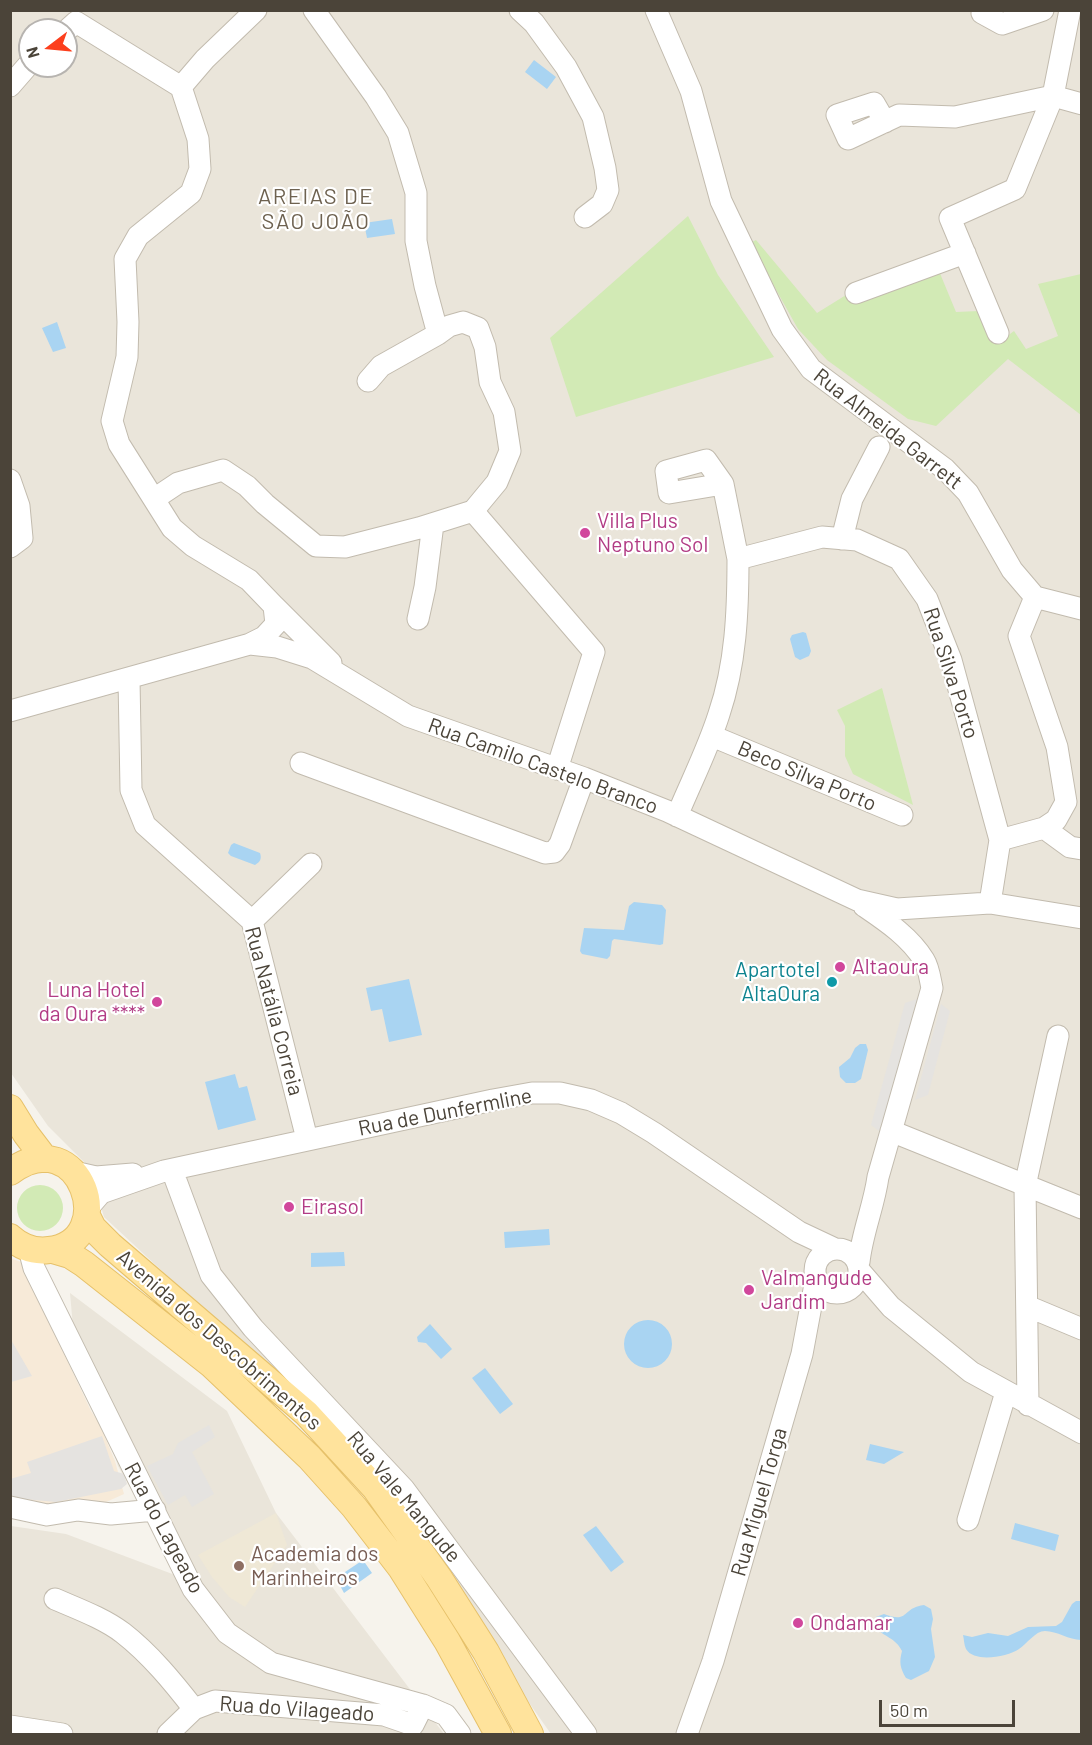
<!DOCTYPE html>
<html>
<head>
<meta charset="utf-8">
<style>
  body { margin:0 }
  #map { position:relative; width:1092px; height:1745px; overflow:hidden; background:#f6f3ec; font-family:Barlow,sans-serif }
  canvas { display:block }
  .frame { position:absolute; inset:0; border:12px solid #4b4439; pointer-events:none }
  .north { position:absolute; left:18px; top:18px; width:60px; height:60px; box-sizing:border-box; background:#fff; border:2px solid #b7b4b0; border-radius:50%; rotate:254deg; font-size:16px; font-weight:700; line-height:24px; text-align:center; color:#4b4439 }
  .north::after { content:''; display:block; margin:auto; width:21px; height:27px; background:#fc3f1d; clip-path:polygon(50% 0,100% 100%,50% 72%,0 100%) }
  .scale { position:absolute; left:879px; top:1700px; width:136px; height:27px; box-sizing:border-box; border:3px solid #4b4439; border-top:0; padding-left:8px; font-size:18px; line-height:21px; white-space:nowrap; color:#4b4439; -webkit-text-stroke:4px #fff; paint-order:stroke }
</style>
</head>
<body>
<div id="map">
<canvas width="1092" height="1745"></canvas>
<div class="frame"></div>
<div class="north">N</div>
<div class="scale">50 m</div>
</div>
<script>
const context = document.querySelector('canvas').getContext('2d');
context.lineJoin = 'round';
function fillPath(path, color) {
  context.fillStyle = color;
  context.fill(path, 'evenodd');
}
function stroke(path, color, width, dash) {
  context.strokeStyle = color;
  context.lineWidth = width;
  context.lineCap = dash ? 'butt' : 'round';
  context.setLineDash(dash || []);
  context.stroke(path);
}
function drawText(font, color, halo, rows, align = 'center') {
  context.font = font + ' Barlow,sans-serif';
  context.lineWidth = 4.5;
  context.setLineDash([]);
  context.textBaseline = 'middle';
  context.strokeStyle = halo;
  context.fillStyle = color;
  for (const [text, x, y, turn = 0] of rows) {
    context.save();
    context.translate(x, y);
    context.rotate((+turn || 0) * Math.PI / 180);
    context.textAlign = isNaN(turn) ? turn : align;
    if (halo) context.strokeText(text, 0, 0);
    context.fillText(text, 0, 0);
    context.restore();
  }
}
fillPath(new Path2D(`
  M10,11H1081V1734H551L345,1441L104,1217L90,1168L48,1126L11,1073ZM30,30H66V66H30Z
  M70,1293L227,1411L276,1513L444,1734H11V1526L66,1534L175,1575L159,1538L118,1466L73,1327Z`), '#eae5da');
fillPath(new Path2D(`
  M10,1258L21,1262L91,1411L100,1425L115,1461L124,1494L104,1503L53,1505L11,1497Z`), '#f7ead8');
fillPath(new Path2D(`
  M276,1513L287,1545L245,1607L229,1597L212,1577L198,1555Z`), '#efe8d6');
fillPath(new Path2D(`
  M688,216L718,275L774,357L576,417L550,338Z
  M756,240L817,313L846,295L939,271L956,312L979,311L998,343L1014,331L1026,349L1058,336L1038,284L1081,274V415L1008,359L936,426L908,419L827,360L798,329L750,243Z
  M882,688L913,805L853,774L845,756V726L837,710Z
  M17 1208a23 23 0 1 1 46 0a23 23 0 1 1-46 0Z`), '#d2eab5');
fillPath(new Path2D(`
  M920,998L882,1133L871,1125L905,1003Z
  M941,1004L950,1011L928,1095L915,1100Z
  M10,1338L32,1376L11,1382H10Z
  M209,1425L215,1437L192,1452L214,1494L192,1507L185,1495L168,1505L147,1466L173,1454L178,1443Z
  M102,1436L114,1471L124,1474L127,1484L121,1489L56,1502L13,1498L11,1492L10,1479L31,1473L27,1462Z`), '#e5e3e0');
fillPath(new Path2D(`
  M534,60L556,77L547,89L525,72Z
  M392,219L395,234L367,238L364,223Z
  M57,322L66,348L53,352L42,328Z
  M803,632L806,633L811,651L809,656L800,660L795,657L790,639L792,635Z
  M234,843L260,853C262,859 260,862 255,865L231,856L228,853L231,845Z
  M634,902L662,905L666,910L663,944L660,945L614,939L612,941L610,956L607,959L582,954L580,951L584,928L624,930L629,906Z
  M409,979L422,1035L389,1042L382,1009L371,1011L366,988Z
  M860,1044H866L868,1050L861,1079L855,1083H846L840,1077L839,1067L850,1058L855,1048Z
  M235,1074L239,1088L247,1086L256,1120L218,1130L205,1082Z
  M549,1229L550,1245L505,1248L504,1232Z
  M344,1252L345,1266L311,1267V1253Z
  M624 1344a24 24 0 1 1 48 0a24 24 0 1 1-48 0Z
  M430,1324L452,1349L441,1359L426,1343L418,1342L417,1337Z
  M485,1368L513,1404L500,1414L472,1378Z
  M870,1444L904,1452L884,1464L866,1460Z
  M1015,1523L1059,1535L1055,1551L1011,1539Z
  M596,1526L624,1562L611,1572L583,1535Z
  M363,1560L372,1573L344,1593L336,1578Z
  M1076,1601H1081V1640C1069,1640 1057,1631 1045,1631C1035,1631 1027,1644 1019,1649C1007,1657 974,1663 966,1649C964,1645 964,1639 963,1635L972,1637L988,1633L1008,1636L1028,1627L1056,1626L1062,1622L1072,1604Z
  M924,1605L931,1609L933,1619L931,1629L935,1657L929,1671L911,1680L906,1678C900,1668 899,1662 902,1651C896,1638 884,1637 875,1627L876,1617L884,1614C910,1624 901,1608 924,1605Z`), '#a9d4f2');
const minor = new Path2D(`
  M314,10L376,97L398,133L416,193V241L425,286L438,334
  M520,10L534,23L566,67L593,117L605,168L608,190L602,204L585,217
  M656,10L691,91L721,201L782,329L811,369L945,469L968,493L1012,570L1035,597L1082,609
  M982,13L1002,24L1043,10
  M66,31L76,22L181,87
  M10,86L30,63
  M885,122L874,103L837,115L848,139L899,115L955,117L1053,96L1082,104
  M856,293L965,253
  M998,333L950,218L1015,189L1053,96L1070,10
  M10,480L19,506L22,538L10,547
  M723,484L669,493L666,471L706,460L723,484L738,559
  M154,499L178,483L223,470L247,486L265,504L316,546L345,547L419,528L473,511L497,482L510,451L504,412L490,382L485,347L478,328L463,322L449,326L438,334L381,366L368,381
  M473,511L594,652L557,769
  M842,539L852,499L879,447
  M274,606L331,663
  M418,619L425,587L433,524
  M250,644L264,637L276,624L274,606L249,580L193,546L172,528L119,444L112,421L127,357L128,322L125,259L138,236L191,193L200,169L198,139L181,87L205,59L256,10
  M129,679L131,790L145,825L252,921L307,1139
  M10,711L250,644L277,647L312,658L408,716L584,778L667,811L857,900L897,909L990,903L1082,918
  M712,736L902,815
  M301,763L545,853L554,852L560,844L584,778
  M677,816C691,782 708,749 719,714C736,664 738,611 738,559L822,537L857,540L899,559L927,599L951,660L1000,840L990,903
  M1044,828L1070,847L1082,849
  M1000,840L1044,828L1056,820L1066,802L1057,747L1019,636L1035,597
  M252,921L311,864
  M891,1131L1082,1208
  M172,1170L211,1275L253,1328L404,1489L586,1734
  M74,1172L96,1177L133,1174
  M88,1208L101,1193L164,1171L493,1100L532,1093H560L591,1100L621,1113L654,1133L799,1232L833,1248
  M815 1271a22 22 0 1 1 44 0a22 22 0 1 1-44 0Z
  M29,1249L34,1268L193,1589L227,1633L271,1663L423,1705L446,1715L460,1734
  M859,1262C862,1233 874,1206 878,1177L932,988C930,979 929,968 924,960C910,937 886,921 864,906
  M859,1270L891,1307L971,1372L1082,1433
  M1027,1306L1082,1329
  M1028,1405L1025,1186L1058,1036
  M10,1507L47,1515L78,1510L111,1514L155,1510
  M968,1520L1006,1392
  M55,1599C78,1609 103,1618 123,1633C150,1654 173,1682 194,1709
  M10,1726L62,1734
  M168,1734L194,1709L215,1701L384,1715L413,1725L423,1705
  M687,1734L713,1661L802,1354L816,1279`);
const major = new Path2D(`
  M10,1108L26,1134L45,1159
  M10,1172C81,1119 121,1242 49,1250C34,1252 21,1247 10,1237
  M87,1216L93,1228L110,1245L306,1413L375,1488L439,1578L486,1652L530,1734
  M53,1250L70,1255L84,1264L212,1365L309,1457L354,1507L401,1568L447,1641L498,1734`);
stroke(minor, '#c2bbae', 23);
stroke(major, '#e6c16a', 28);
stroke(minor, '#fff', 21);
stroke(major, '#ffe39c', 26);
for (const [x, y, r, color] of [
  [585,533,6,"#d1479c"],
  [840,967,6,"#d1479c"],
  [832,982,6,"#0f9aa8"],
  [157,1002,6,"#d1479c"],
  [289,1207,6,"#d1479c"],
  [749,1290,6,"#d1479c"],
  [239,1566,6,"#8d6e63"],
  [798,1623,6,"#d1479c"]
]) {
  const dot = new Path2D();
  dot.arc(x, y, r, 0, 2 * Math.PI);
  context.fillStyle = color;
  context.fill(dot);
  stroke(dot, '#fff', 2);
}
drawText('21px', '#4b4439', '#fff', [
  ["Rua Almeida Garrett",888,429,38],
  ["Rua Silva Porto",951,673,72],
  ["Rua Camilo Castelo Branco",543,766,20],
  ["Beco Silva Porto",807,776,23],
  ["Rua Natália Correia",274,1011,75],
  ["Rua de Dunfermline",445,1112,-11],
  ["Avenida dos Descobrimentos",219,1340,41],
  ["Rua Vale Mangude",404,1497,50],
  ["Rua Miguel Torga",759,1502,-74],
  ["Rua do Lageado",164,1528,62],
  ["Rua do Vilageado",297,1709,4]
]);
drawText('21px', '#b23c85', '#fff', [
  ["Villa Plus",597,521],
  ["Neptuno Sol",597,545],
  ["Altaoura",852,967],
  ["Luna Hotel",145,990,"right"],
  ["da Oura ****",145,1014,"right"],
  ["Eirasol",301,1207],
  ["Valmangude",761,1278],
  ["Jardim",761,1302],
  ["Ondamar",810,1623]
], 'left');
drawText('21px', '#0d838f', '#fff', [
  ["Apartotel",820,970],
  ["AltaOura",820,994]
], 'right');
drawText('21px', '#785e54', '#fff', [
  ["Academia dos",251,1554],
  ["Marinheiros",251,1578]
], 'left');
context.letterSpacing = '1.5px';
drawText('22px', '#6e6250', '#fff', [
  ["AREIAS DE",316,197],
  ["SÃO JOÃO",316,222]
]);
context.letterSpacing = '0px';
</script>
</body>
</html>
